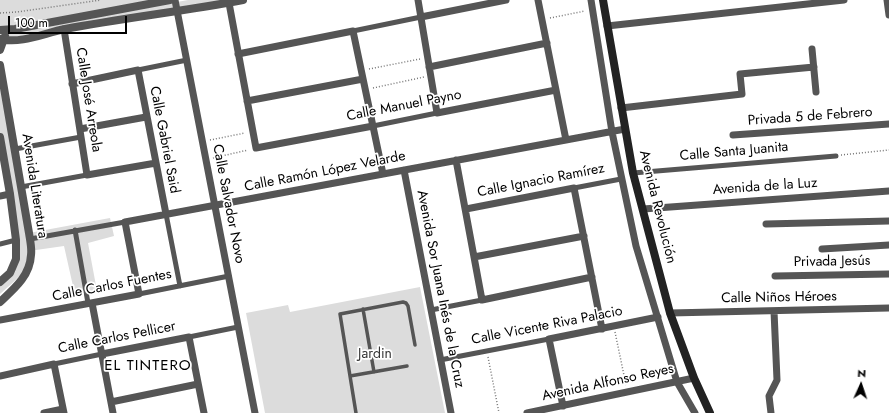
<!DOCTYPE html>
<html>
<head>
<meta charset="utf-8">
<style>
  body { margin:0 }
  #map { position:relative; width:889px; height:413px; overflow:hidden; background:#fff; font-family:Jost,sans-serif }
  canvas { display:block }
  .north { position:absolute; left:841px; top:365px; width:40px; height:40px; -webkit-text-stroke:3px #fff; paint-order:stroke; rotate:3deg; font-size:11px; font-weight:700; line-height:16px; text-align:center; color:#000 }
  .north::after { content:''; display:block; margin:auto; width:14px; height:18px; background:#000; clip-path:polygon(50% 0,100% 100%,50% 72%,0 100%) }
  .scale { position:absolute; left:8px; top:16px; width:119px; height:18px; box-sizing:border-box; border:2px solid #000; border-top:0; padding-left:5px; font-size:12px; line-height:14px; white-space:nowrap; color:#000; -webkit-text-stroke:3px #fff; paint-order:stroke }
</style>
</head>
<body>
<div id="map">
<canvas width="889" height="413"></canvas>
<div class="north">N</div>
<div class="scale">100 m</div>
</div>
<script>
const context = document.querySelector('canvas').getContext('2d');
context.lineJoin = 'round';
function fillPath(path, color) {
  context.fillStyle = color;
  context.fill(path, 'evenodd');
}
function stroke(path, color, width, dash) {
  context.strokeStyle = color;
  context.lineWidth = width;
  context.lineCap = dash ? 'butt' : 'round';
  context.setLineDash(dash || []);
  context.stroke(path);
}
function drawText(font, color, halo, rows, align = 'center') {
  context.font = font + ' Jost,sans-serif';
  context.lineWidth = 3.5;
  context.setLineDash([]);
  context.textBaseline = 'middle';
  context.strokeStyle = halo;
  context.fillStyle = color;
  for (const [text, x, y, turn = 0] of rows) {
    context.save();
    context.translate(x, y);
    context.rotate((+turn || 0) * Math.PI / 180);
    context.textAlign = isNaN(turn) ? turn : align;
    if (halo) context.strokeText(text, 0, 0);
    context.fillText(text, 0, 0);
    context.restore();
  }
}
fillPath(new Path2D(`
  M0,0H170L0,29Z
  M188,0H224L68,26L17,37L0,43V34Z
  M0,86L29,233L110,218L114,236L88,243L97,291L75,295L64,246L29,251C32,269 12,283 0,294V282L17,266L0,151Z
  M420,287L445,413H265L246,313L288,305L290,312Z`), '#dcdcdc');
stroke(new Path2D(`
  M0,13L17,12L101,0
  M550,18L585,11
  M369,69L420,59
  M373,88L424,77
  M210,140L245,133
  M841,155L889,150
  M213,158L248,150
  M615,332L626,385
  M488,357L499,413`), '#777', 1.5, [1, 2]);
stroke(new Path2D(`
  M363,309L374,372
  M350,376L340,314L403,302L406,303L408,306L415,345
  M356,413L350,376L407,366`), '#555', 3.5);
stroke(new Path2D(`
  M353,31L421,17
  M138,70L187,60
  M373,126L437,113
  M15,149L81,137
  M633,173L836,156
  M21,187L87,175
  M574,188L621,179
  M166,214L180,286
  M75,230L88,303
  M30,239L125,222
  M0,244L16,240
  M139,294L229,276
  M431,310L482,300
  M189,337L238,327
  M440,360L549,339
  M54,364L102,354`), '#555', 5);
stroke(new Path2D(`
  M175,0L255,413
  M418,0L437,113L556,90
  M538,0L566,140
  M591,0L612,132L636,246L677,382L695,413
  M887,0L889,15
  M229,3L256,148L373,126
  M421,17L506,0
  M607,26L844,0
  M64,29L87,175L156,163
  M812,49L816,92
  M238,54L353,31L383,174
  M429,67L547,43
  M72,84L138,70L166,214
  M247,101L363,79
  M621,108L742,94L740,74L814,67
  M80,129L146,117
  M733,135L889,124
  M456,160L482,300L592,277
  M404,170L451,413
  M0,196L10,194
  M466,209L574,188L602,329
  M643,209L889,191
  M766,224L889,221
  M822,249L889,245
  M474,257L584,236
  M775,276L889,274
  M92,303L113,413
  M670,313L889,308
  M0,320L139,294L125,222L625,129
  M102,354L189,337L204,413
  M0,376L54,364L64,413
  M111,402L198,384
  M563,406L549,339L658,317
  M44,413L63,409
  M527,413L694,378
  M771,413L769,396L777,380L774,311`), '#555', 7);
stroke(new Path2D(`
  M0,30L15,29L170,0
  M0,39C22,44 44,33 65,29C124,18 184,11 243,0
  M0,50L5,36
  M0,65L29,233C30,240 32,248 31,255C30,276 14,289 0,302
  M0,137L10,194L16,240V259L10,273L0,282`), '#555', 8);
stroke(new Path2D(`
  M603,0L633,173L670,313L694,378L710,413`), '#222', 8);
drawText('14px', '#000', '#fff', [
  ["Calle José Arreola",88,100,81],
  ["Calle Manuel Payno",404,106,-11],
  ["Privada 5 de Febrero",810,117,-4],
  ["Calle Gabriel Said",164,140,79],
  ["Calle Santa Juanita",734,152,-5],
  ["Calle Ramón López Velarde",325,172,-11],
  ["Calle Ignacio Ramírez",541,181,-11],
  ["Avenida Literatura",34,186,81],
  ["Avenida de la Luz",765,187,-4],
  ["Calle Salvador Novo",228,204,79],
  ["Avenida Revolución",657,207,76],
  ["Privada Jesús",832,262,-1],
  ["Calle Carlos Fuentes",112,286,-11],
  ["Avenida Sor Juana Inés de la Cruz",440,289,79],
  ["Calle Niños Héroes",779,298,-1],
  ["Calle Vicente Riva Palacio",547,326,-11],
  ["Calle Carlos Pellicer",117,338,-11],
  ["Avenida Alfonso Reyes",608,383,-12]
]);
drawText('14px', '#333', '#fff', [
  ["Jardin",375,355]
]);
context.letterSpacing = '1px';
drawText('15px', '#000', '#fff', [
  ["EL TINTERO",148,366]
]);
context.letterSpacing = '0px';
</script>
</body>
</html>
